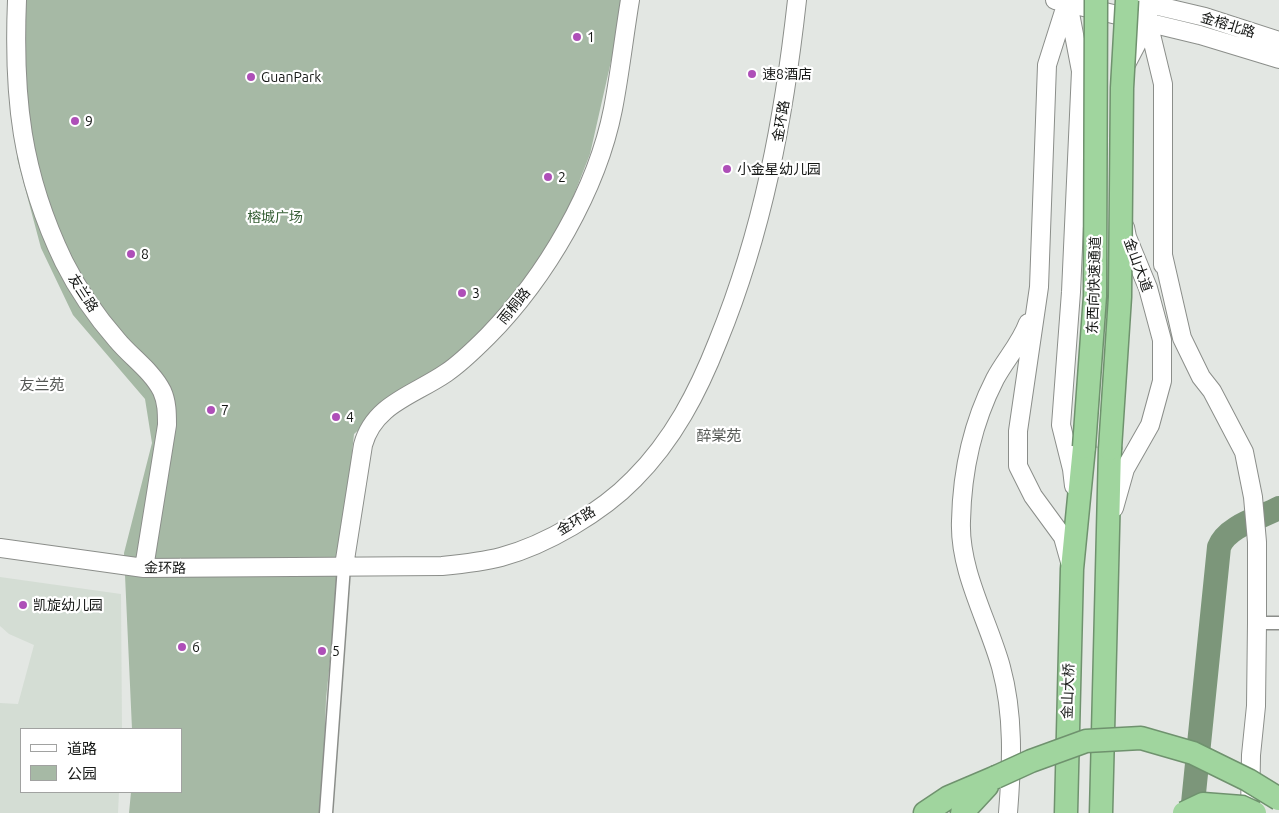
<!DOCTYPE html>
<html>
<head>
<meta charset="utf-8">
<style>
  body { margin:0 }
  #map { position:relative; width:1279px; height:813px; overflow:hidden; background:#e3e7e3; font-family:Ubuntu,"Noto Sans SC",sans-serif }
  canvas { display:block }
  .legend { position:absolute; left:20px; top:728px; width:162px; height:65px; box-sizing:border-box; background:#fff; border:1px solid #a1a2a1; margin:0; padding:6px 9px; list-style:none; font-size:15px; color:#151715 }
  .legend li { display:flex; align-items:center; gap:10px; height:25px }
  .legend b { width:25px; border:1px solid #a1a2a1 }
</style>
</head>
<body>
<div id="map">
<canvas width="1279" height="813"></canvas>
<ul class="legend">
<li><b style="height:6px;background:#fff"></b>道路</li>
<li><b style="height:14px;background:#a6b9a5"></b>公园</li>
</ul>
</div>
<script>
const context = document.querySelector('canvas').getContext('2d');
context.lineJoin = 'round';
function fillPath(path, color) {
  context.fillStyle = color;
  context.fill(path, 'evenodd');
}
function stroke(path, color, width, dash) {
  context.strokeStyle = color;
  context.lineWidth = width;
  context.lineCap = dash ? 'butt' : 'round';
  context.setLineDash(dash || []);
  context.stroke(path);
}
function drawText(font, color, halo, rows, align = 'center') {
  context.font = font + ' Ubuntu,"Noto Sans SC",sans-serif';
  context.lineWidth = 4.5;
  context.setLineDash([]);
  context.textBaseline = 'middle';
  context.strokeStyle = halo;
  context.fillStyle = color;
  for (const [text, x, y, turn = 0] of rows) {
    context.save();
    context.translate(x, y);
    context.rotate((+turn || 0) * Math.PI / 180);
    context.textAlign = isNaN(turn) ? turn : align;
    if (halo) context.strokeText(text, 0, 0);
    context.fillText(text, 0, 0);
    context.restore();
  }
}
fillPath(new Path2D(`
  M0,577L121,594L122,729H21V792H119L118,813H0V703L18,704L34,645L9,634L0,626Z`), '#d4ddd4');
fillPath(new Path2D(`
  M26,0H621L614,48L590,154L559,233L520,293L471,347L398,394L354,434L326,699L322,813H129L131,792H181V729H132L124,553L152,443L145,399L73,315L41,248L17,158L20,67Z`), '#a6b9a5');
stroke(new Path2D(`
  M1192,813L1219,547C1227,526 1260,518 1279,508`), '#7c967a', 24);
const street = new Path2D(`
  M1257,623H1279
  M326,813L344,566`);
const secondary = new Path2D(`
  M17,0C13,97 21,173 64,262C78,290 96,316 117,340C131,357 152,371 162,391C167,402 167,413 167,425L144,568
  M1055,0L1200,35L1279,59
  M1137,1L1205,17L1279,41
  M1067,2L1047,65L1039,287L1018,431V466L1033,496L1063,537L1070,562
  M1068,3L1081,71L1071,292L1061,425L1072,469L1074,486
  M1148,22L1163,84V265
  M1124,68L1148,22V0
  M1163,255L1182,338L1201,377L1212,391L1244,452L1253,497L1257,542V623L1256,706L1251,755L1250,813
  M1114,508L1125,469L1150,425L1162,381V340L1148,288L1127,237L1125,227
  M0,548L144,568L442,566C462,564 482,562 501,557C546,545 602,512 634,479C673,440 698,392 718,341C763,231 784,118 797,0
  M344,566L363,445C374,404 414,395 446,373C461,363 475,349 488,336C546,277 597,190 613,109C620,73 624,36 630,0
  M1008,813C1012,763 1014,715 1001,667C988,620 959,571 961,521C962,472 973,422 995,379C1005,360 1021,343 1028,323`);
const highway = new Path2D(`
  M925,813L949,797L996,777
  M962,813L987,786
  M1066,813L1072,569L1084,447
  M1101,813L1110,449`);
stroke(street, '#8b8e8a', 15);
stroke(secondary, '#8b8e8a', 20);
stroke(highway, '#6f926e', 25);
stroke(street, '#fff', 12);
stroke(secondary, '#fff', 18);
stroke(highway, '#a0d59e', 22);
const highwayBridge = new Path2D(`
  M1084,447L1095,296L1096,0
  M1110,449L1120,297L1122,88L1127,0
  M996,777L1031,761L1086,741L1141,738L1193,753L1248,780L1279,799
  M1184,813L1203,804L1242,807L1255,813`);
stroke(highwayBridge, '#6f926e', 25, []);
stroke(highwayBridge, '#a0d59e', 22);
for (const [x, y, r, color] of [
  [577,37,5,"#ae4fb8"],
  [752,74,5,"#ae4fb8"],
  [251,77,5,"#ae4fb8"],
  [75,121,5,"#ae4fb8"],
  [727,169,5,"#ae4fb8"],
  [548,177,5,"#ae4fb8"],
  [131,254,5,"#ae4fb8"],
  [462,293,5,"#ae4fb8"],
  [211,410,5,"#ae4fb8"],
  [336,417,5,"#ae4fb8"],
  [23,605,5,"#ae4fb8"],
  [182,647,5,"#ae4fb8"],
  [322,651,5,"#ae4fb8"]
]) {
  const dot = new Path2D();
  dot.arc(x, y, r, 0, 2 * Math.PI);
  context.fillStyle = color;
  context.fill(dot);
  stroke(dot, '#fff', 2);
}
drawText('14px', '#151715', '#fff', [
  ["金榕北路",1228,25,17],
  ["金环路",781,121,-80],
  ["金山大道",1138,265,70],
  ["东西向快速通道",1094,285,-88],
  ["友兰路",83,293,57],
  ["雨桐路",514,306,-51],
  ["金环路",576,521,-31],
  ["金环路",165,568,1],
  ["金山大桥",1068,691,-88]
]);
drawText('14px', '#151715', '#fff', [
  ["1",587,37],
  ["速8酒店",762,74],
  ["GuanPark",261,77],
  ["9",85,121],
  ["小金星幼儿园",737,169],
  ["2",558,177],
  ["8",141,254],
  ["3",472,293],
  ["7",221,410],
  ["4",346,417],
  ["凯旋幼儿园",33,605],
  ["6",192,647],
  ["5",332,651]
], 'left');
drawText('14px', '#365f35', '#fff', [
  ["榕城广场",275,217]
]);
drawText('15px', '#555855', '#fff', [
  ["友兰苑",42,385],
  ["醉棠苑",719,436]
]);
</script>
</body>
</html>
